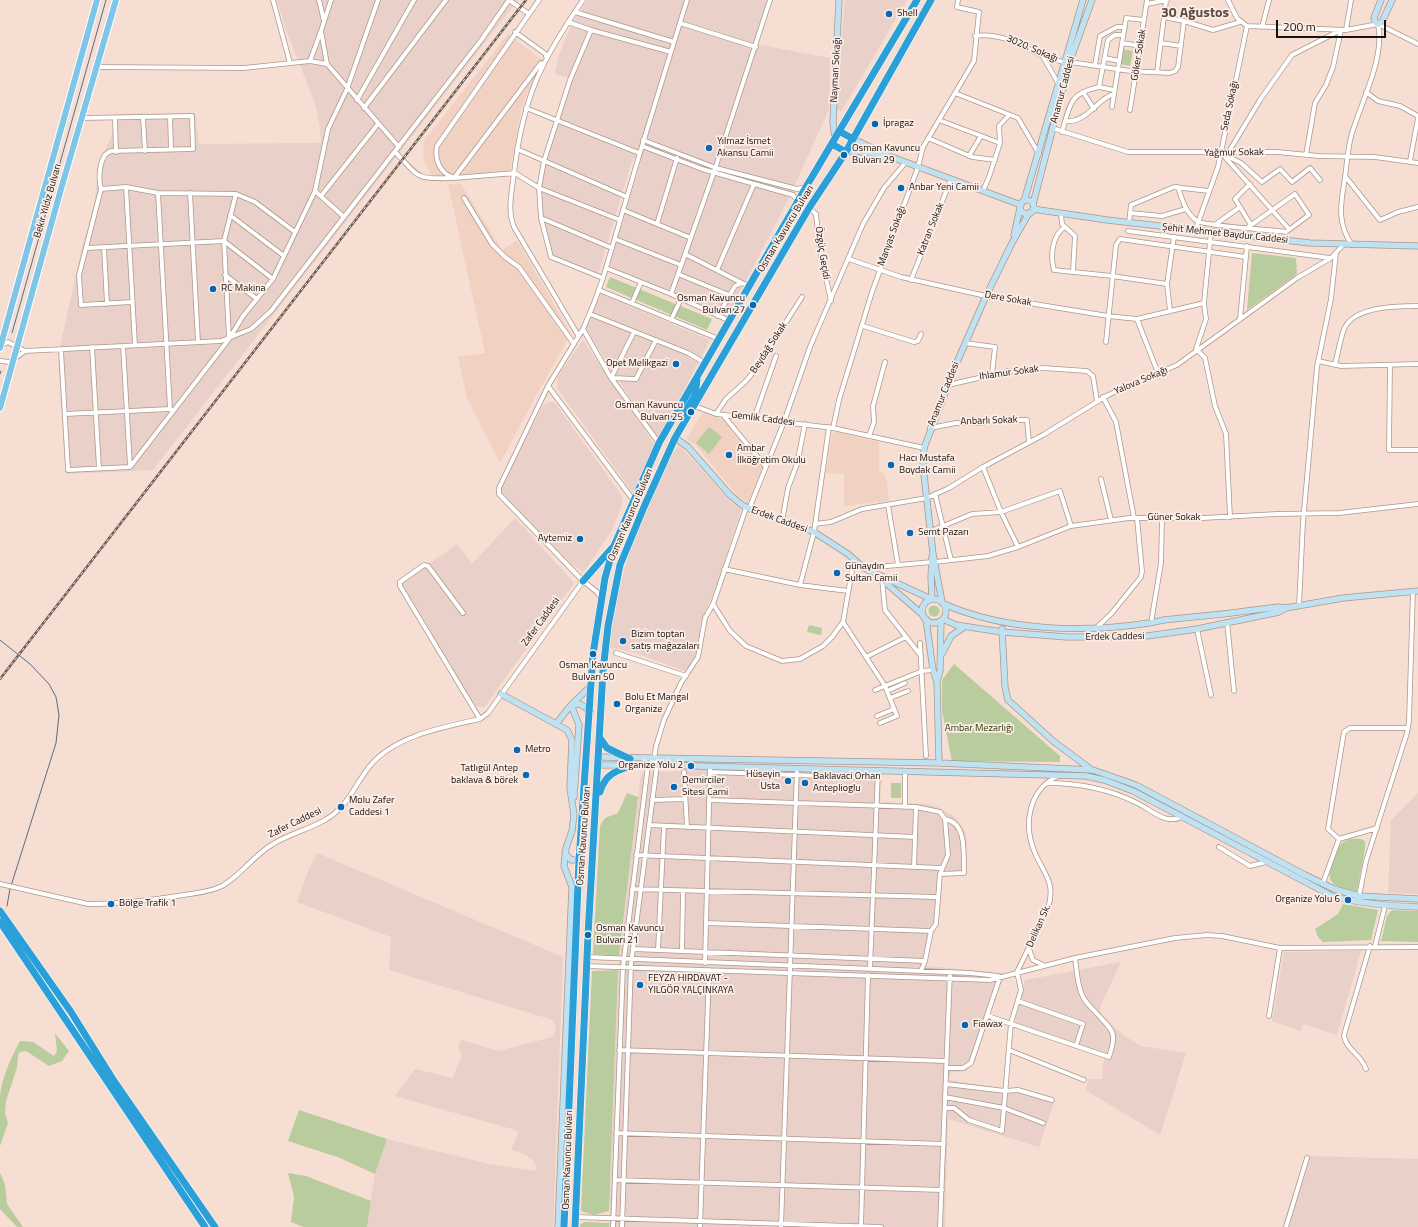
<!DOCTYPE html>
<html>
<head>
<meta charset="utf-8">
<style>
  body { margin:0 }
  #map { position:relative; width:1418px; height:1227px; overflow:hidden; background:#f6ded3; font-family:"Titillium Web",sans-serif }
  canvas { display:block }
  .scale { position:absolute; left:1276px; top:20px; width:110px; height:18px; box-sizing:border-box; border:2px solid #19110d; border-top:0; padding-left:5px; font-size:12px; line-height:14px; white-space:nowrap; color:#19110d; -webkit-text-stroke:3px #fceee7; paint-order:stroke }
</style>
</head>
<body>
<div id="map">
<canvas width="1418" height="1227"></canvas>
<div class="scale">200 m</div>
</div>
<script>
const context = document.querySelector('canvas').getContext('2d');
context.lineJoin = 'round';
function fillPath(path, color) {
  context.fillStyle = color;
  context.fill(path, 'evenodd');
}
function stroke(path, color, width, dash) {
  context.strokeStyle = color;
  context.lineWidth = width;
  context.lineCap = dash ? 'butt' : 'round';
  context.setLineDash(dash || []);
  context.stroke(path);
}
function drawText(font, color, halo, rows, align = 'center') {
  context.font = font + ' "Titillium Web",sans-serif';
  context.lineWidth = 3.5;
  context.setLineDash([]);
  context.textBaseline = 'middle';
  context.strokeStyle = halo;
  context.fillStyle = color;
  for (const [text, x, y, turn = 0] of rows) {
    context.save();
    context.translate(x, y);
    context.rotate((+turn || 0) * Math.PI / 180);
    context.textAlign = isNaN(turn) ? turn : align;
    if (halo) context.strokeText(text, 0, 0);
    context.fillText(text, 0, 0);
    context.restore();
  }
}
fillPath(new Path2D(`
  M508,34L543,61L528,92L521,110L509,177L440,182L431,174L425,163L423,154L424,141Z
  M448,184H461L502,250L517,240L571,334L539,390L500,463L467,398L458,357L485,353Z
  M704,411L724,421L730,426L763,467L748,503L736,494L695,444L686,439Z
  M835,432L879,442V470L886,476L889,501L844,506V474L826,473L832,434Z`), '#f1d1c2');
fillPath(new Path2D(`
  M277,0H518L153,470L66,474L58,356L81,251L94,204L99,166L113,131V114L195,113L199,144L321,143L320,128L316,106L285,27Z
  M588,0H767L755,44L830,58L829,109L790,196L727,317L609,267L641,161L633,157L597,278L547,254L536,190L572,79L555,74L559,55L573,21Z
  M845,0H907L841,112L835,108Z
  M601,294L710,340L658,440L585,329Z
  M583,340L655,445L633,493L557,388L558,376Z
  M551,402L555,403L622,496V505L612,530L584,572L571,564L503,495L501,491V488L543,405Z
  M679,447L682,448L728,499L741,510L717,585L701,622L696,654L690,665L684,671L636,653L609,647L617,597L630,549L667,464L676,448Z
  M515,518L574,583L485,706L480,707L476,706L465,689L402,583L457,544L472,564Z
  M712,769L882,774L880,802L925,804L936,806L954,816L965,831L967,842L965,875L942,877L938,924L932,938L925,966L1003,973L975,1062L966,1071L950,1073L949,1080L1009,1089L1055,1100L1039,1147L948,1119L945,1227H609L618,970L641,773Z
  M1418,793V894L1388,893L1391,820Z
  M317,853L563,957L553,1227H367L375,1174L387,1139L489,1164L536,1171V1165L531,1158L520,1152L511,1150L519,1131L395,1096L415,1069L453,1078L462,1054L458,1048L461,1040L498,1051L549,1038L554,1035L556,1029L553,1020L389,970L391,937L297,902L307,874Z
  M1361,951L1337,1035L1303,1024L1300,1031L1272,1021L1284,952Z
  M1121,962L1100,1007L1102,1015L1123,1035L1141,1046L1186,1053L1160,1135L1085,1090L1089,1079H1102L1104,1058L1014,1028L1025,980Z
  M1305,1156L1418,1159V1227H1282Z`), '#e9d0c8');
fillPath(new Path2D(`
  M1123,49L1133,51L1130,66L1120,64Z
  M1252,253L1296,258L1297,274L1247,310Z
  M610,277L712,319L707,330L606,287Z
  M709,427L722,437L709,454L696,443Z
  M928.5 611a5.5 5.5 0 1 1 11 0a5.5 5.5 0 1 1-11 0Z
  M809,625L822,628L821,635L807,632Z
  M954,664L1060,756V762L952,761L942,711V680Z
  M891,783H901V798H891Z
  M627,793L638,797L619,956L593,954L600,826L605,818L618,813Z
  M1361,839L1365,841C1367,846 1358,882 1357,892C1349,890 1337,889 1332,882C1325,873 1336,845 1345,841C1350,838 1356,839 1361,839Z
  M1343,904L1378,910L1371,940L1323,942L1318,937L1315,929L1338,914Z
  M1392,910L1418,911V942L1381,941L1387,916Z
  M618,970L609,1211L594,1215L581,1211L592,971Z
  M55,1033L69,1051L62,1061L49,1066L26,1051L20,1052L18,1055L17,1068L6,1101L5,1114L8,1123L0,1146C0,1130 0,1113 0,1096C2,1077 11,1058 20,1041L33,1042L54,1056L57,1051Z
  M299,1110L387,1139L375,1174L340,1158L288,1141Z
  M0,1173L5,1184L7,1204L23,1227H17L0,1209Z
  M288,1173L306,1176L371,1201L367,1227H303L291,1222L294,1197Z
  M585,1222L609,1223V1227H580L581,1224Z`), '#b9cc9d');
stroke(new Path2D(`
  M12,333L106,0
  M0,374L1,371
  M0,640L30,664L49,684L56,697L59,715L56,743L11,886
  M7,906L10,889`), '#576c8a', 1);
const street = new Path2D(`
  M273,0L290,63
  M319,0L324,21
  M331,0L321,31L327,64L399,147
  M509,0L529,14
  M539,0L437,146C434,160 440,173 454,178L515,173L539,188L620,220
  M1228,0L1237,18L1247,26L1346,30L1378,24L1418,44
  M1147,4L1167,0
  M575,12L674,42
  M1184,21L1213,30L1240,22
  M568,22L591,30L671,52
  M680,23L756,47
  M1262,27L1269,0
  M591,30L570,80L544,161L539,188L541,218L551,257L603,278
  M1346,30L1351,0
  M515,32L547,55L546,56
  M975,36C1002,31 1025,49 1049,58C1057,60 1062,63 1070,62L1130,71L1170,73L1175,71L1178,67L1184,21L1164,17
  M1122,43L1141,46
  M1161,43L1181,46
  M1042,55L1058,83
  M1105,58L1119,61
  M310,61L321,31
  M1095,65L1100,36L1117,27H1125
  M98,67L244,68L310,61L327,64
  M1157,72L1166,1
  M1099,87L1114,90
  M1083,92L1094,109
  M1366,92L1378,101L1400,106L1418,116
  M955,93L1018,118L1039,154
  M357,100L414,0
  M1112,107L1126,18L1144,20
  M364,108L446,0
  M526,108L639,153
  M1130,110L1147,0
  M170,117L171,150
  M83,118L192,116L193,149L112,151C99,153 98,178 101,189L79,275L81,305L132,302
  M143,118L145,151
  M115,119L116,152
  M939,120L1000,143
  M1065,121C1087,124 1097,98 1114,94
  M1052,128L1128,152H1277L1319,156L1375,157L1418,163
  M1062,132C1070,105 1069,93 1099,87L1108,40L1115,35H1123
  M928,138L972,157L995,160
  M643,140L716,168L797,189L806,187
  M642,146L702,169L793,195L798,201
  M517,149L627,197
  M395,152C419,176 414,180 451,178
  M1221,153L1241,163L1262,182L1280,169L1292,182L1310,168L1320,180
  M1228,153L1260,100L1292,55L1341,30
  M1306,155L1315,103L1326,85L1333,67L1341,30
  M969,156L981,136
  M1224,156L1289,229
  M1410,161L1418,118
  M1345,176L1380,220L1398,212L1418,207
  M454,178L541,63
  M1250,184L1235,199L1251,225
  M126,187L135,345
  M1178,187C1182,200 1186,213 1197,221C1204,226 1273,230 1286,232L1309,215L1295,194L1247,228
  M101,189L126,187L158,193L236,194L255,202L295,232
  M315,191L344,217
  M983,191L989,177L1000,143L999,126L1009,115
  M158,193L170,409L173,411
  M190,193L198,342
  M321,196L378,124
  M464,198L492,244L505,257L519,267L574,344
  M809,208L816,214L820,251L831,301
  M623,210L691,238
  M1130,213L1162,216L1186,209
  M1061,214L1062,224L1075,236L1073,271
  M230,215L284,256
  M541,218L612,248
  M1129,223L1131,205L1174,187L1209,191
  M657,224L677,158
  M1216,224L1240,207
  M1065,227C1052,235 1050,256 1054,270L1112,276L1167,284L1174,237
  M1128,231L1330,258
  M1195,231L1218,167L1247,26
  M1211,232L1204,303L1206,319L1196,349L1205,358L1215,406L1226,434L1230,517
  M615,239L681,265
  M1352,245C1338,225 1340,207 1344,184C1347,167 1347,149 1352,133C1362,100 1385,58 1378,24
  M104,247L107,304
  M87,248L224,241L273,279
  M685,254L742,283
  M849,259L901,277L986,296L1108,316L1137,319L1204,303
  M606,268L671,294L730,321
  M717,270L754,184
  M678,274L729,295
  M225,275L257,299
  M911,280L951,179
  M1167,284L1170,311
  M599,290L719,339
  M671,294L714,172L770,0
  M632,303L641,282
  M590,314L688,353L705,363
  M718,316L735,286L742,283L750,286
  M1137,319L1158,373
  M1240,319L1247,246
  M671,320L681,299
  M863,326L914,342L918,341L921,334
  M583,329L611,378L659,443
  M634,332L611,378L636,379L656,340
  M578,335L514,227C507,210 512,191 514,173C523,98 540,62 583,0
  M229,338L224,241L236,194
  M1106,342L1116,245L1120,239L1246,257
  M965,343L995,347L992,374
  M0,346L8,342L25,351L221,341L251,329L271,311L482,39L509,0
  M123,346L130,466
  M92,347L99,468
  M61,350L68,470L130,467L229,339L243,316L273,279L315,191L328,129L347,89L378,0
  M0,361L10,362L25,351
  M1318,361L1341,366L1418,364
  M1335,365C1338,353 1340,340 1344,329C1354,306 1397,306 1418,306
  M1390,365L1389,450H1418
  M948,385L1009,371L1043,368L1087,371L1093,376L1097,401
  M548,386L634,501
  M1103,397L1116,422L1134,518
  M695,406L716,414L833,428L924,448
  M65,414L170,409
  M716,414L726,399L746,381L756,369L802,297
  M723,415L766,467
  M754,419L776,356
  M833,428L839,400L872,292L918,167L923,147L974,61L979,12L957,7L958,0
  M930,428L956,423H980L1004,420H1027L1029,442
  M869,436L874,422L873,406L885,362
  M983,467L1001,512L1018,547
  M1101,479L1111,520
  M935,494L951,560
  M888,505L898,565
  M749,509L784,422L810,347L863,224L884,188L906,162
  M782,521L788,488L797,464L805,424
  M815,524L831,522L862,509L927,498L949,488L983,467L1043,435L1108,395L1177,365L1297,278L1331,258L1343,245
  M931,531L972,514L1001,512L1060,491L1071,526
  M935,562L988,556L1018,547L1071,526L1129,518H1203L1277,514L1339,513L1418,504
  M865,568L932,562
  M724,569L800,585L848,591
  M882,579L885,610L921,656
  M800,585L814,532L829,427
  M601,598L597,592L583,581L499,494V488L548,386L583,329L594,303L603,278L642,146L687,0
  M713,604L730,631L746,646L782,661L800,659L823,646L832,637L843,622L854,559
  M1299,606L1303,522L1317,367L1331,299L1336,253
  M463,613L428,566L424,565L400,582V586L480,719
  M843,622L885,686L897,716L880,723
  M1227,622L1234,691
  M1151,623L1161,563L1162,519
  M1096,628L1111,614L1141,577L1142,571L1137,518
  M1197,629L1211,695
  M920,643L926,756
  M616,653L686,676
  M866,657L906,637
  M875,690L922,671L933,670
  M887,691L905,683
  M890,698L908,691
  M877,716L894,709
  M905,771V807
  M684,772L687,827
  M710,772L877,778
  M1047,783C1078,783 1109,789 1137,803C1152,810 1165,825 1182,817
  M652,800L685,799
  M709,800L916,807L940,812L945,819L948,855L940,874L936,924L931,931L925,961
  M649,825L915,837
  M1339,839L1328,829L1344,732L1350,728H1407
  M1339,839L1377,828
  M1219,847L1250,866L1266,862
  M636,855L941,868
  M914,867L916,807
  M940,874L964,873C963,855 968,823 945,819
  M1323,883L1339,839
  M0,884L88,904C120,904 152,900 184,895C197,893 210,892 222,886C239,877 254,855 273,844C289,834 310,829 325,820C348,807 354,786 369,767C393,736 444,727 480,719L488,713L583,581
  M632,889L937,897
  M1359,896L1366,861L1407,733L1409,721L1413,591
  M706,923L931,931
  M1375,946L1385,906
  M633,949L925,961L921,971
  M1029,949L1033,960L1043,965
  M658,950L664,826
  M682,951L683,891
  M587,957L970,973L998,976
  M705,963L710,766
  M586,966L990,980L1075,958L1175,938L1207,935L1222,936L1280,948L1418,947
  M870,969L878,770
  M1017,972L1048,908C1056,883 1044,874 1035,853C1023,825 1028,790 1058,776
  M1018,1001L1083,1024L1076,1046
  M988,1016L1109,1057C1111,1050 1114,1043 1113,1036C1113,1026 1089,1009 1083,997C1077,986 1077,971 1075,958
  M1269,1016L1280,948
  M619,1050L946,1061
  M1009,1050L1084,1080
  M946,1068H963L971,1063L1000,977
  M1366,1069C1361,1054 1345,1049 1344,1035L1370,946
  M946,1084L1005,1091L1018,1090L1052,1100
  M945,1097L1004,1108L1043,1123
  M945,1108H954L969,1120L1002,1131L1011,1023L1021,990L1017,972
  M616,1133L944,1144
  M615,1180L942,1190
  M575,1217L881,1227
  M613,1227L623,967L648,765L654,759
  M622,1227L631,964L657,765L654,759L656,746L664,720L681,683L698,657L705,618L713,604L746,508
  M700,1227L709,970
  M781,1227L797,768
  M861,1227L868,975
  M940,1227L950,972
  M1286,1227L1307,1158`);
const secondary = new Path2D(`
  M1381,0L1374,18L1375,22L1378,24L1382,22L1392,0
  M835,139L833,122L839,0
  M853,139L889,156L1021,205
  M846,152L854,151L885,155
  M1020 207a7 7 0 1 1 14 0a7 7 0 1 1-14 0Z
  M1024,201L1083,0
  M1033,204L1071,58L1092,0
  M1033,209L1107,220L1310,243L1418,246
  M1014,235L1020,208
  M675,438L688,447L730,495L742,505L756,512L814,532L848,554L864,568L931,599
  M879,577L923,615
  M932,599L931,577L932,557
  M922 611a12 12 0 1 1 24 0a12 12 0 1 1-24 0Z
  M942,602L933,554L923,466L924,448L957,362L986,296L1012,243L1029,213
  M944,604C1005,631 1083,633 1149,623C1157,622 1165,619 1173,619C1208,616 1243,612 1278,607L1286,608L1343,598L1418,591
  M926,619L933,670L937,682L939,763
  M943,619L956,625L1002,632L1067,637H1122L1147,636L1197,629L1279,612L1286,608
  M1002,629L1005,687L1008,700L1053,741L1092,770
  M942,654L951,636L964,627
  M937,682L940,671L941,621
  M501,694L567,730L572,740L570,788L574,815L572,831L566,848L564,866L572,887L558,1227
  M571,705L579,725L574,797
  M572,705L580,704L590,711
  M556,724L571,705L591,686
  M599,757L939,763L1093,770L1136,785L1305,875L1334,889L1359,896L1418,899
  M598,765H657L1086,776L1104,780L1133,791L1332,896C1361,904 1388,906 1418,907
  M565,853L571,860H579`);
const primary = new Path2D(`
  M0,348L97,0
  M0,408L61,189L116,0`);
const highway = new Path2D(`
  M839,131L853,139
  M832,144L846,152
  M684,414L695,395L697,380
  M583,581L612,548
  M600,738L607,748L630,759
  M600,792C605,774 617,770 634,765
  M0,911L71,1012L114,1081L215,1227
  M0,922L205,1227
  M564,1227L579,860L593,654L605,578L614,546L659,443L806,187L917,0
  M575,1227L588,935L603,671L608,626L620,565L644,507L675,438L809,208L844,155L931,0`);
stroke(street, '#ad978c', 5.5);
stroke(secondary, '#ad978c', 7);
stroke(primary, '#fff', 8);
stroke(highway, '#fff', 8);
stroke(street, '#fff', 4);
stroke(secondary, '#bfe2f3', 5.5);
stroke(primary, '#7fc5e8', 6);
stroke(highway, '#2a9fd8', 7);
const rail = new Path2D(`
  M0,679L526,0`);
stroke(rail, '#6a5c55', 2.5);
stroke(rail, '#fceee7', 1, [3]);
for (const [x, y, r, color] of [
  [889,14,4,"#0667b4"],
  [875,124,4,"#0667b4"],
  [709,148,4,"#0667b4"],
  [844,155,4,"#0667b4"],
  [901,188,4,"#0667b4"],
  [213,289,4,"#0667b4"],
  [753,305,4,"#0667b4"],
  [676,364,4,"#0667b4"],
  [691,412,4,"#0667b4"],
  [729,455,4,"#0667b4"],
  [891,465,4,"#0667b4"],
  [910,533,4,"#0667b4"],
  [580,539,4,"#0667b4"],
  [837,573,4,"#0667b4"],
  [623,641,4,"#0667b4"],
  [593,654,4,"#0667b4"],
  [617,704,4,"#0667b4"],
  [517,750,4,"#0667b4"],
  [691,766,4,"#0667b4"],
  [526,775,4,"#0667b4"],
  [788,781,4,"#0667b4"],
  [805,783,4,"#0667b4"],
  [674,787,4,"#0667b4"],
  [341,807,4,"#0667b4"],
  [1348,900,4,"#0667b4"],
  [111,904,4,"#0667b4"],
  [588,935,4,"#0667b4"],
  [640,985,4,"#0667b4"],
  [965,1025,4,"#0667b4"]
]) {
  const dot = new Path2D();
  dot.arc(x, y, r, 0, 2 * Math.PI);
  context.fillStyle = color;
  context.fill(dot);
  stroke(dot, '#fceee7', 1.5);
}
drawText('10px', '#19110d', '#fceee7', [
  ["Shell",897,14],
  ["İpragaz",883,124],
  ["Yılmaz İsmet",717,142],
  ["Akansu Camii",717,154],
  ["Osman Kavuncu",852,149],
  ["Bulvarı 29",852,161],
  ["Anbar Yeni Camii",909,188],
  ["RC Makina",221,289],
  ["Osman Kavuncu",745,299,"right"],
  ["Bulvarı 27",745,311,"right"],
  ["Opet Melikgazi",668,364,"right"],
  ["Osman Kavuncu",683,406,"right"],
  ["Bulvarı 25",683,418,"right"],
  ["Ambar",737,449],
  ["İlköğretim Okulu",737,461],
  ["Hacı Mustafa",899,459],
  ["Boydak Camii",899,471],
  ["Semt Pazarı",918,533],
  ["Aytemiz",572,539,"right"],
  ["Günaydın",845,567],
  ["Sultan Camii",845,579],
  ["Bizim toptan",631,635],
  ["satış mağazaları",631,647],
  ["Osman Kavuncu",593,666,"center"],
  ["Bulvarı 50",593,678,"center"],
  ["Bolu Et Mangal",625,698],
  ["Organize",625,710],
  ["Metro",525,750],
  ["Organize Yolu 2",683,766,"right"],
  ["Tatlıgül Antep",518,769,"right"],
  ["baklava & börek",518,781,"right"],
  ["Hüseyin",780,775,"right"],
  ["Usta",780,787,"right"],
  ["Baklavaci Orhan",813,777],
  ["Anteplioglu",813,789],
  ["Demirciler",682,781],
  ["Sitesi Cami",682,793],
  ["Molu Zafer",349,801],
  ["Caddesi 1",349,813],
  ["Organize Yolu 6",1340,900,"right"],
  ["Bölge Trafik 1",119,904],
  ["Osman Kavuncu",596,929],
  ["Bulvarı 21",596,941],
  ["FEYZA HIRDAVAT -",648,979],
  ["YILGÖR YALÇINKAYA",648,991],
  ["Fiawax",973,1025]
], 'left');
drawText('10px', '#19110d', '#fceee7', [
  ["3020. Sokağı",1032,49,23],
  ["Göker Sokak",1139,55,-81],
  ["Nayman Sokağı",836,70,-87],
  ["Anamur Caddesi",1063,90,-75],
  ["Seda Sokağı",1230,106,-78],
  ["Yağmur Sokak",1234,153,-1],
  ["Bekir Yıldız Bulvarı",48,201,-74],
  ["Osman Kavuncu Bulvarı",786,229,-59],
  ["Katran Sokak",931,229,-68],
  ["Şehit Mehmet Baydur Caddesi",1225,234,6],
  ["Manyas Sokağı",892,236,-70],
  ["Özgüç Geçidi",822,253,81],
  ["Dere Sokak",1008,299,10],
  ["Beydağ Sokak",769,348,-57],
  ["Ihlamur Sokak",1009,373,-8],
  ["Yalova Sokağı",1141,381,-23],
  ["Anamur Caddesi",944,394,-68],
  ["Gemlik Caddesi",763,419,7],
  ["Anbarlı Sokak",989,421,-2],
  ["Osman Kavuncu Bulvarı",631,515,-67],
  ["Güner Sokak",1174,518],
  ["Erdek Caddesi",779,520,20],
  ["Zafer Caddesi",541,622,-54],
  ["Erdek Caddesi",1115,637,-1],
  ["Zafer Caddesi",295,823,-26],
  ["Osman Kavuncu Bulvarı",584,836,-86],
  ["Delikan Sk.",1039,926,-66],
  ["Osman Kavuncu Bulvarı",568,1160,-88]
]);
drawText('10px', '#283a00', '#fceee7', [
  ["Ambar Mezarlığı",979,729]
]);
drawText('bold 14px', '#5f4b42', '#fceee7', [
  ["30 Ağustos",1195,14]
]);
</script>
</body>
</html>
